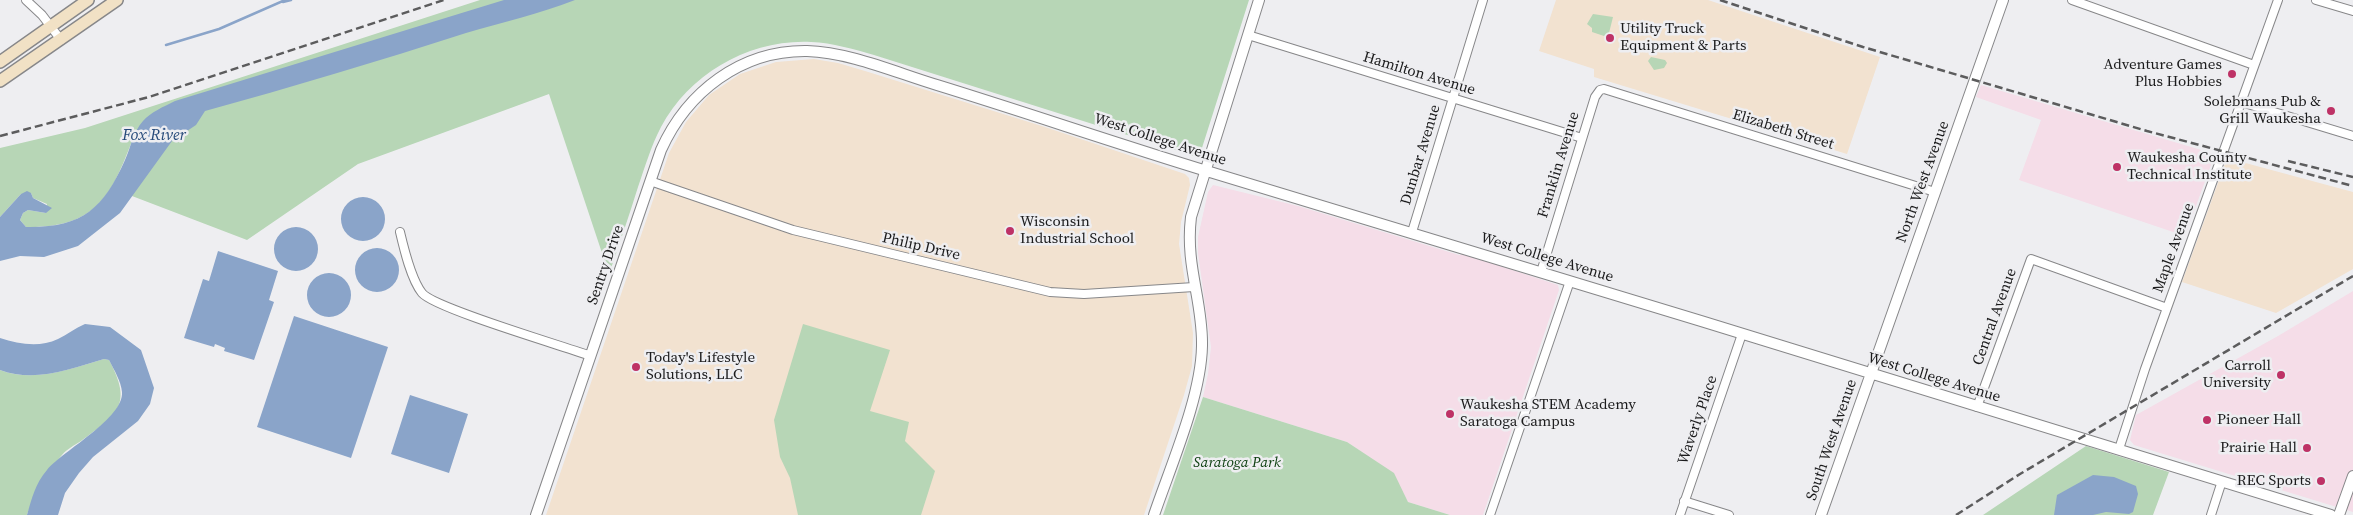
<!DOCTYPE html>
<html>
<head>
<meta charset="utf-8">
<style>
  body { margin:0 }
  canvas { display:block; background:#eeeef1 }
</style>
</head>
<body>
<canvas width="2353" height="515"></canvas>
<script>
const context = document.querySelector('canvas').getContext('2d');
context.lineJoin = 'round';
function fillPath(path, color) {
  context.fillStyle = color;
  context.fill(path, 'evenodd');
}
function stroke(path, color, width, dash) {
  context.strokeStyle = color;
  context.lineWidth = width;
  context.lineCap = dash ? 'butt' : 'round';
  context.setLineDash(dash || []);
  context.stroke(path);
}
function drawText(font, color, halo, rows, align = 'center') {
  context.font = font + ' "Source Serif 4",serif';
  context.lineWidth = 5;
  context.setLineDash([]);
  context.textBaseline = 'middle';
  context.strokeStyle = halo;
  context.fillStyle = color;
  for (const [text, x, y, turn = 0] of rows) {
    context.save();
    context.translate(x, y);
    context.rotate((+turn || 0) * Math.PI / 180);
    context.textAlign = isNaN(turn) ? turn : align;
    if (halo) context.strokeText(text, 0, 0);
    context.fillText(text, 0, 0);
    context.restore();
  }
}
fillPath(new Path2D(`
  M1556,0H1708L1880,57L1847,154L1594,77V69L1539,51Z
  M814,59L838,63L865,71L1045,127L1185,174L1189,178L1190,185L1181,222L1179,244L1193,333L1192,366L1184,395L1144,515H546L669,153L686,122L709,95L740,74L776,62Z
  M2227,158L2353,192V269L2276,313L2182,282Z`), '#f2e2d0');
fillPath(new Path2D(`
  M1981,85L2215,154L2185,236L2019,180L2041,120L1976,97Z
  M1213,185L1298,206L1459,255L1464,254L1558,285L1559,290L1483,515H1450L1408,502L1393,473L1347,442L1203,397L1208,374L1211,347L1198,253V237L1208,192Z
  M2353,291V512L2134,445L2130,440L2136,415L2278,336Z`), '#f5dde8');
fillPath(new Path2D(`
  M480,0H1249L1201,151L1194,156L874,55C853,49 833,43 811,42C750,39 690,73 661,127C651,146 645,167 638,187C629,216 619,245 609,274L549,94L358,164L247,240L132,196L135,133C112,194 99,228 26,227L20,220L23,213L28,210L46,213L47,204L33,198L31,193L21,194L0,217V148L85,128Z
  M1593,14L1613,17L1609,33L1604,36L1592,32V28L1587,24Z
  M1651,57L1665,60L1667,63L1664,68L1654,70L1648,61Z
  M803,324L890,350L870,411L909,422L905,441L935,471L921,515H798L790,478L780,457L774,420Z
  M104,359L109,360C133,405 118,414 81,441C75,445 67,449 62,455C51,467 32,499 27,515H0V370C34,383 70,369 104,359Z
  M1203,397L1347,442L1394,473L1408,502L1450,515H1163Z
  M2086,446L2169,472L2153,515H1983Z`), '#b7d6b6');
fillPath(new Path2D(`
  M504,0H575C539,14 503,22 466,33C379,61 292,87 205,111L196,125L172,141L120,213L78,246L44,257L20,256L0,261V217L21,194L27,191L31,193L33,198L52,208L46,213L28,210L23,213L20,220L26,227C82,228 103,209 125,160C131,147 133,132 143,121C151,112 163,107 175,101Z
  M341 219a22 22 0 1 1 44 0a22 22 0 1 1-44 0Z
  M274 249a22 22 0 1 1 44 0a22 22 0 1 1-44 0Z
  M355 270a22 22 0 1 1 44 0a22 22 0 1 1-44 0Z
  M218,251L278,271L269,300L274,302L254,360L224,351L225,348L215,344L214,347L184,338L203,279L209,281Z
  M307 295a22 22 0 1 1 44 0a22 22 0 1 1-44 0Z
  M294,316L388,347L351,458L257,427Z
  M85,324L110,327L141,350L154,388L150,404L138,421L93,457L79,473L65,493L58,515H27C32,498 35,484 47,470C64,450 124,418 122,392C121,381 114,370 109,360L104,359C70,369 35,383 0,370V338C19,344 39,348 58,339C67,335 75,328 85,324Z
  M410,395L468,414L449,473L391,454Z
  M2093,475L2114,477L2136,486L2138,494L2133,512L2129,514L2106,512L2093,515H2054L2057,495Z`), '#8aa4c9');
stroke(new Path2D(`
  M283,2L291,0
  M166,45L219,29L285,0`), '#8aa4c9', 2.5);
const minor = new Path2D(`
  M26,0L42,15L61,40
  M2072,0L2254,65
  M2316,0L2353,11
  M1248,35L1582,138
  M2241,102L2353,136
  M650,181L793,230L1050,292L1084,294L1194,287
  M400,232C404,249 411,279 422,293C434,308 563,346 591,356
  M1412,232L1483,0
  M1541,272L1595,97L1600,90L1604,89L1935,192
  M1977,407L2031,259L2167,308
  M2119,449L2145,369L2278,0
  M1684,501L1729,515
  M1490,515L1570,281
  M1680,515L1742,334
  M2211,515L2222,481`);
const tertiary = new Path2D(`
  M536,515L661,150C687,92 741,50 807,51C849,52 897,73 937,85C1028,113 1118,144 1210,172C1584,285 1958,399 2331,515
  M1154,515C1171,465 1201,397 1202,346C1203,301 1185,266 1191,217L1259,0
  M1821,515L2003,0
  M2339,515L2353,476`);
const secondary = new Path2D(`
  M0,62L88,0
  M0,81L117,0`);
stroke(minor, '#878789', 10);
stroke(tertiary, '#878789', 12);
stroke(secondary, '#878789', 14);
stroke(minor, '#fff', 8);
stroke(tertiary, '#fff', 10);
stroke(secondary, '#f1e1c5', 11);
stroke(new Path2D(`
  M1720,0L1863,47L2147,131L2353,186
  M0,136L149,97L444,0
  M2288,161L2353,177
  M1956,515L2020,474L2353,276`), '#5c5c5d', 2.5, [8, 4]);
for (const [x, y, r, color] of [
  [1610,38,5,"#be3266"],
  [2232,74,5,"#be3266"],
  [2331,111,5,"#be3266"],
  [2117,167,5,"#be3266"],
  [1010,231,5,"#be3266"],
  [636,367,5,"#be3266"],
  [2281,375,5,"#be3266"],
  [1450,414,5,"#be3266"],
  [2207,420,5,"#be3266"],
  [2307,448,5,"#be3266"],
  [2321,481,5,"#be3266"]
]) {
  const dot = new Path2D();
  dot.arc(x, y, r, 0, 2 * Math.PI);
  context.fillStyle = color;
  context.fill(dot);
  stroke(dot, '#eeeef1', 2);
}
drawText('15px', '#1b1b1c', '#eeeef1', [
  ["Utility Truck",1620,29],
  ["Equipment & Parts",1620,46],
  ["Adventure Games",2222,65,"right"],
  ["Plus Hobbies",2222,82,"right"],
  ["Solebmans Pub &",2321,102,"right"],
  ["Grill Waukesha",2321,119,"right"],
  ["Waukesha County",2127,158],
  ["Technical Institute",2127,175],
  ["Wisconsin",1020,222],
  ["Industrial School",1020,239],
  ["Today's Lifestyle",646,358],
  ["Solutions, LLC",646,375],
  ["Carroll",2271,366,"right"],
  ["University",2271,383,"right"],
  ["Waukesha STEM Academy",1460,405],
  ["Saratoga Campus",1460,422],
  ["Pioneer Hall",2217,420],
  ["Prairie Hall",2297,448,"right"],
  ["REC Sports",2311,481,"right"]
], 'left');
drawText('15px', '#1b1b1c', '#eeeef1', [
  ["Hamilton Avenue",1419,74,17],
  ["Elizabeth Street",1783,130,17],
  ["West College Avenue",1160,140,18],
  ["Dunbar Avenue",1421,155,-73],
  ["Franklin Avenue",1559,165,-73],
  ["North West Avenue",1923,182,-70],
  ["Philip Drive",921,247,13],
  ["Maple Avenue",2174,248,-70],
  ["West College Avenue",1547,258,17],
  ["Sentry Drive",606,265,-71],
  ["Central Avenue",1995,317,-70],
  ["West College Avenue",1934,378,17],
  ["Waverly Place",1698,420,-71],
  ["South West Avenue",1832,440,-71]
]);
drawText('italic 15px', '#0f4112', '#eeeef1', [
  ["Saratoga Park",1237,463]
]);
drawText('italic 16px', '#254979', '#eeeef1', [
  ["Fox River",154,136]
]);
</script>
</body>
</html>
